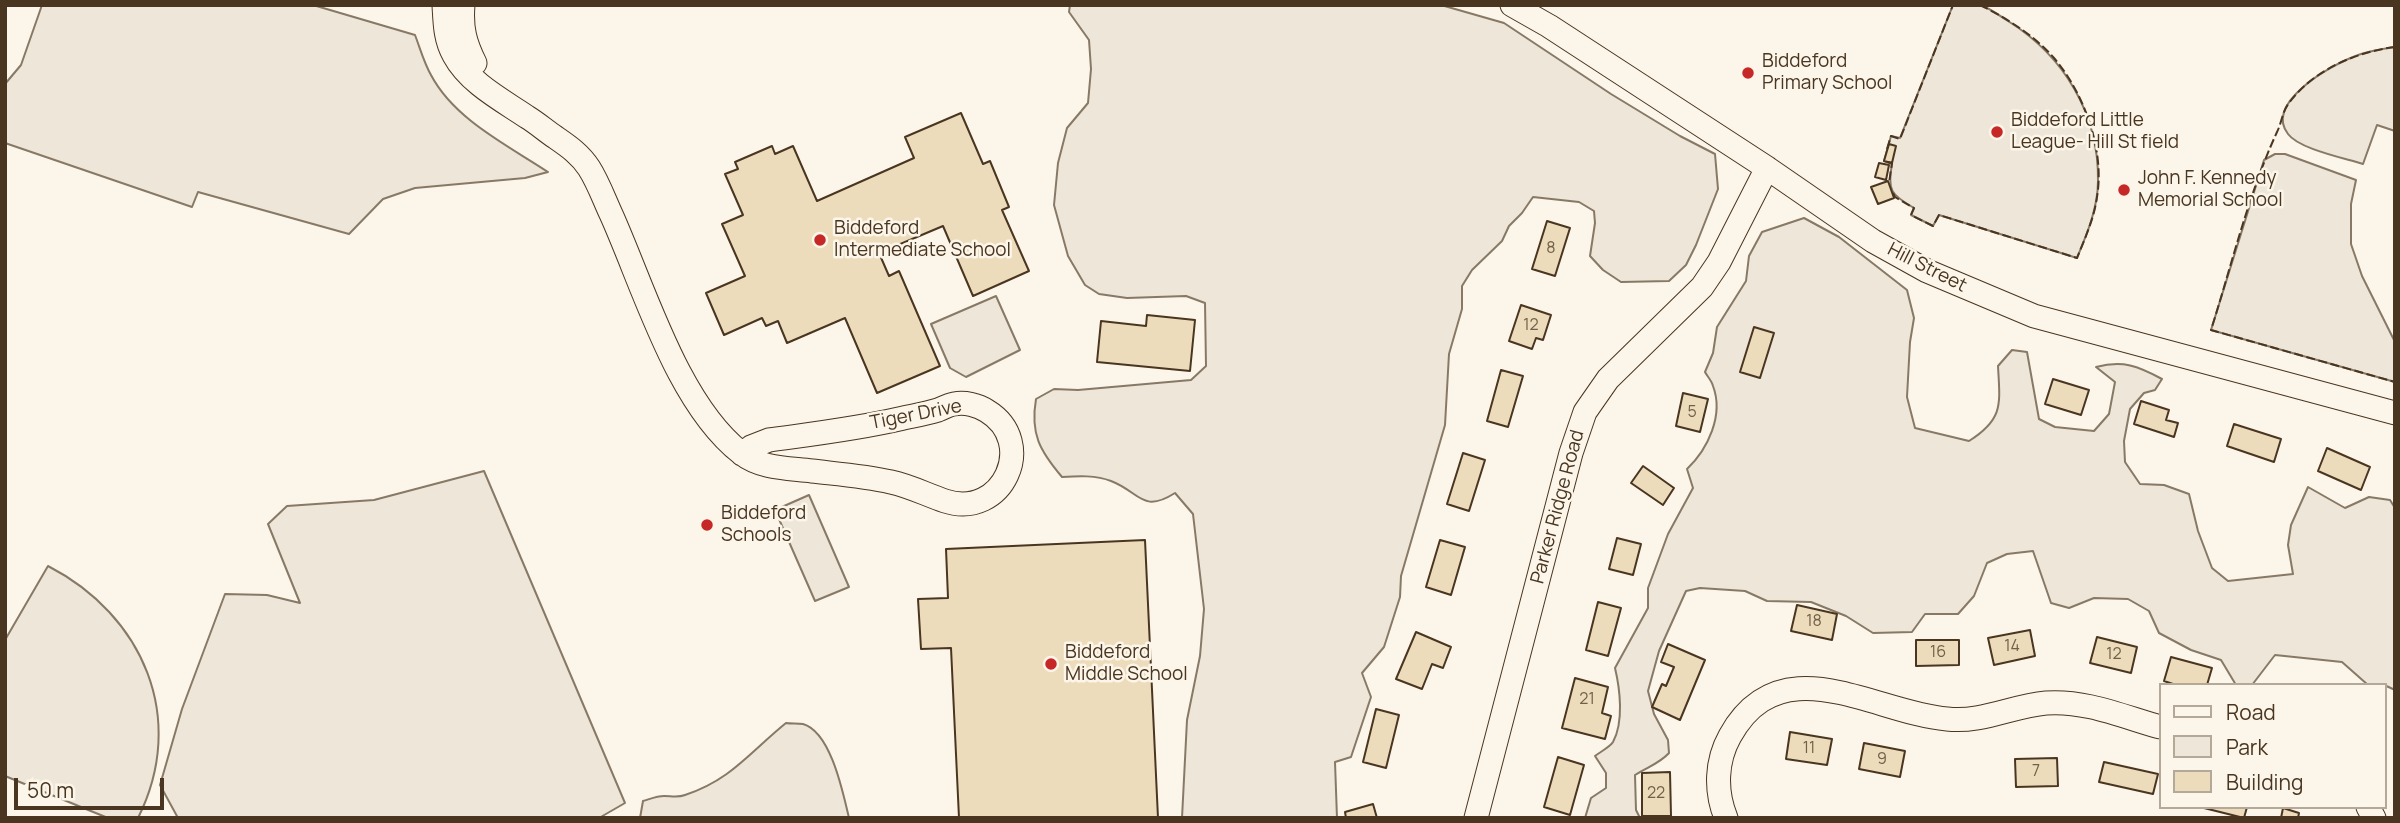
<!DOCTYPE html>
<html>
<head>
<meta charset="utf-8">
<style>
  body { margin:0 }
  #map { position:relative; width:2400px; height:823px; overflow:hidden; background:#fbf6e9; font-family:Manrope,sans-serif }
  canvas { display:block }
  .frame { position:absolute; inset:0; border:7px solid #4a3520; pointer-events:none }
  .legend { position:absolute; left:2159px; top:683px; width:228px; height:126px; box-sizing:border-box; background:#fbf6e9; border:2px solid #b4a999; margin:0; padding:9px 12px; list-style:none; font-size:21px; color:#4a3520 }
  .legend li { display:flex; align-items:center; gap:14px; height:35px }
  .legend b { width:35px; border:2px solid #b4a999 }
  .scale { position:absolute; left:14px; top:778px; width:150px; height:32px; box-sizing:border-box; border:4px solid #4a3520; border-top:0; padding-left:9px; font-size:21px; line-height:24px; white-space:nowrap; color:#4a3520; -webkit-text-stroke:5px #fbf6e9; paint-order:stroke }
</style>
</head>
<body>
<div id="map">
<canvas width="2400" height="823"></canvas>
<div class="frame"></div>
<ul class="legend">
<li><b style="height:9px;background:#fbf6e9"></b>Road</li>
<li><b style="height:19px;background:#ede6d9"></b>Park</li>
<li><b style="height:19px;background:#ecdcbc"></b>Building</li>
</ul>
<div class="scale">50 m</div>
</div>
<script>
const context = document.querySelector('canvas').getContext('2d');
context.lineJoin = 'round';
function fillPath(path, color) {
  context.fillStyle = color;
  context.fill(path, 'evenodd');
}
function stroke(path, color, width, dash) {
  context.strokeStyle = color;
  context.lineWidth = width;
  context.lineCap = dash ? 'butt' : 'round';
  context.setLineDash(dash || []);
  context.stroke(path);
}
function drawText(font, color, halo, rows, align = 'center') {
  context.font = font + ' Manrope,sans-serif';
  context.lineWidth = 5;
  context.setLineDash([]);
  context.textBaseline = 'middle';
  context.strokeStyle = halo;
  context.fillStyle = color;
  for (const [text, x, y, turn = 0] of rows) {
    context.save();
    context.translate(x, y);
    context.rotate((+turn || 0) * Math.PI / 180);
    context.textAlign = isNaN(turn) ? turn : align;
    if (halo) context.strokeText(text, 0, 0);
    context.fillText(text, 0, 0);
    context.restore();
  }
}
const green = new Path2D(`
  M42,5H313L415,35C420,48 424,63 431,75C454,119 507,145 548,172L525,178L415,188L383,199L349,234L198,192L192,207L5,143V84L21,65Z
  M1070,5H1441L1504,23L1611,94L1680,136L1715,154L1718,189L1696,245L1686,265L1669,281L1621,282L1603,270L1590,256L1595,223L1594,211L1579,202L1533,197L1522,213L1509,226L1502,241L1472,270L1462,286V309L1449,354L1445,425L1401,576L1400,597L1384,647L1362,673L1371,697L1351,757L1335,762L1337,818H1182L1187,720L1200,656L1204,609L1193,514L1175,493C1142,514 1140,492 1111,481C1096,475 1078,476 1062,477C1040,451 1030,434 1036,399L1054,389L1078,390L1191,380L1206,366L1205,303L1186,296L1127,298L1099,294L1085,285L1068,256L1054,205L1058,163L1067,128L1088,103L1091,69L1089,40L1069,12Z
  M1953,5C1962,5 1972,3 1980,5C1990,8 2000,16 2008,21C2064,56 2099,114 2098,181C2098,208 2087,234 2077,258L1939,215L1933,226L1911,215L1914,208C1891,195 1887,190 1892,164L1884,161L1891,136L1900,138Z
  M2395,47V131L2377,125L2363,164C2344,158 2299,149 2288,134C2264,103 2330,66 2353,57C2366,51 2381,49 2395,47Z
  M2275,154H2285L2356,180L2351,204V244L2362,276L2395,342V382L2211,330L2264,160Z
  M1804,218L1839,237L1907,290L1914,318L1910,342L1907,397L1915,428L1969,441C2004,419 2000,404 1998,366L2012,350L2027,352L2039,419L2055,427L2094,431L2109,414L2115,382L2096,367C2123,360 2138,366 2162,379L2155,390L2144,393L2130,409L2124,441L2125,462L2140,484L2164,485L2189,494L2198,531L2212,568L2228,581L2293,574L2288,545L2291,525L2308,487L2345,508L2369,497L2390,500L2395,508V690L2382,684L2368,685L2342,662L2275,655L2252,685H2236L2221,660L2191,650L2159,633L2149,611L2128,599L2094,598L2069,608L2051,603L2033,551L2007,554L1987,563L1974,596L1958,614H1925L1912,632L1873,633L1846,616L1811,602L1767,601L1745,591L1700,588L1686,591L1659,651L1648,691L1654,714L1668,740L1669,753C1659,764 1647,767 1635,775L1636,810L1640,818H1585L1591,798L1606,788V773L1595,756C1600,752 1610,747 1613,742C1624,722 1620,689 1615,668L1648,608V588L1668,534L1693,488L1687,469C1708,449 1724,415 1713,386C1712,381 1707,376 1705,372L1713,353L1717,327L1746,281L1749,256L1762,232Z
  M996,296L1020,350L966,377L950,368L931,324Z
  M484,471L625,803L599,818H178L160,785L182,709L225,594L267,595L300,603L268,524L287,506L374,500Z
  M809,495L849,587L815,601L775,510Z
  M48,566C143,615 188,718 138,818H108L5,776V640Z
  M786,723C791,724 798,723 803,724C831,732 843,793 849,818H640L643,801C650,799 657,796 664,796C671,796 678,798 685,795C731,780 750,752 786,723Z`);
fillPath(green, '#ede6d9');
stroke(green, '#887966', 2);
const building = new Path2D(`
  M961,113L983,164L990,161L1009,207L1002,210L1029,271L973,296L943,226L879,253L889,276L899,271L940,366L877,393L845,318L787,343L778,321L766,326L762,318L724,335L706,293L745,276L722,224L743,215L725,174L738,169L735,162L772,146L775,154L793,146L817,201L914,158L905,137Z
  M1889,144L1896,146L1892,163L1884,161Z
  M1879,163L1889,165L1886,180L1875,177Z
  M1888,181L1894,198L1878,204L1871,187Z
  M1547,221L1570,228L1555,276L1532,269Z
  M1521,305L1551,315L1543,340L1536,338L1532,349L1509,341Z
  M1147,315L1195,320L1190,371L1097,362L1101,321L1146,326Z
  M1754,327L1774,333L1760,378L1740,372Z
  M1501,370L1523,376L1508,427L1487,421Z
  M2053,379L2089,390L2081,415L2045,404Z
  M1683,393L1708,399L1700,432L1676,426Z
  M2141,401L2169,410L2166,420L2178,423L2174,437L2134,424Z
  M2234,424L2281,439L2274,462L2227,446Z
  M2327,448L2370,467L2361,490L2318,471Z
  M1463,453L1485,460L1469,511L1447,504Z
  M1643,466L1674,488L1663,505L1631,483Z
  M1617,538L1641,544L1633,575L1609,569Z
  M1145,540L1158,818H959L951,648L921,649L918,599L948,598L946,549Z
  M1440,540L1465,547L1451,595L1426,587Z
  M1598,602L1621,608L1608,656L1586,650Z
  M1797,605L1837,614L1832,640L1791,631Z
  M2030,630L2035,656L1994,665L1988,638Z
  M1416,632L1451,647L1443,668L1432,664L1422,689L1396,679Z
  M2097,637L2137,647L2131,673L2090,663Z
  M1916,640H1959V665L1916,666Z
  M1668,644L1705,660L1680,720L1652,707L1662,684L1666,686L1674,667L1661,662Z
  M2171,657L2212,668L2207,685H2176L2164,681Z
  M1575,678L1608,687L1602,713L1611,716L1605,739L1562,728Z
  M1376,709L1399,715L1386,768L1363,762Z
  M1790,732L1832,739L1827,765L1786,759Z
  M1864,743L1905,751L1900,777L1859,769Z
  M1558,757L1584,765L1570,815L1544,807Z
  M2057,758L2058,786L2016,787L2015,759Z
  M2104,762L2158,774L2153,794L2099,782Z
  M1670,772L1671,816H1642V773Z
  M1373,804L1377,818H1346L1345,812Z
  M2200,807H2247L2244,818Z
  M2283,808L2299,813L2298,818H2281Z`);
fillPath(building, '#ecdcbc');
stroke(building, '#4a3520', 2);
const minor = new Path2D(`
  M444,5C445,23 445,39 454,55C469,83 502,100 527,117C537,123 546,131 555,137C568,146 580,154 589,168C598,182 604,199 611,214C644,287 677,403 741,453C761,469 788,468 812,471C838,474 865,476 891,482C910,486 927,495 945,501C1003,520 1038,442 987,411C978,405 965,402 954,404C948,405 943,408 938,410C925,414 912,416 899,419C856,429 812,434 769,440L751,447L742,454
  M463,5C461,28 465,43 475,63
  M1512,5L1549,26L1767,168L1873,241L1927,271L2034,316L2395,413
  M2368,807L2374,818
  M1476,818L1571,453L1585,412L1608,379L1702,287L1719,262L1767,168
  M1726,818C1715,791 1716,761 1730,736C1781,644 1874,713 1947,719C1982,723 2012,706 2046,703C2085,700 2124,717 2160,727`);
stroke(minor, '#4a3520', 25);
stroke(minor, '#fbf6e9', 23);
stroke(new Path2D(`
  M2395,47C2356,52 2313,70 2289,103C2282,112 2282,122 2277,132C2248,195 2232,264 2211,330L2395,382
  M1887,149L1891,136L1900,139L1953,5
  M1888,162L1892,163L1889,183
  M1893,193L1895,197L1914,208L1911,215L1933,226L1939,215L2077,258C2085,238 2094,219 2097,197C2105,150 2084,93 2054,58C2034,35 2006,18 1980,5`), '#4a3520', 2, [9, 3.5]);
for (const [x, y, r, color] of [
  [1748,73,7,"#c62828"],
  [1997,132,7,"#c62828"],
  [2124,190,7,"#c62828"],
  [820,240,7,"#c62828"],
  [707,525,7,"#c62828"],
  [1051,664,7,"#c62828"]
]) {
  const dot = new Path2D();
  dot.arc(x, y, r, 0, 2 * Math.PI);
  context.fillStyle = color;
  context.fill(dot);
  stroke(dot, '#fbf6e9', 2.5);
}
drawText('16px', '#725f47', null, [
  ["8",1551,249],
  ["12",1531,326],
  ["5",1692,413],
  ["18",1814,622],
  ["14",2012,647],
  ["16",1938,653],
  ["12",2114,655],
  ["21",1587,700],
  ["11",1809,749],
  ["9",1882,760],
  ["7",2036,772],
  ["22",1656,794]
]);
drawText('19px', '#4a3520', '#fbf6e9', [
  ["Biddeford",1762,62],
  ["Primary School",1762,84],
  ["Biddeford Little",2011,121],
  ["League- Hill St field",2011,143],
  ["John F. Kennedy",2138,179],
  ["Memorial School",2138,201],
  ["Biddeford",834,229],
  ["Intermediate School",834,251],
  ["Biddeford",721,514],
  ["Schools",721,536],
  ["Biddeford",1065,653],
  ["Middle School",1065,675]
], 'left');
drawText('19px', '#4a3520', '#fbf6e9', [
  ["Hill Street",1927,268,27],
  ["Tiger Drive",916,415,-11],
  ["Parker Ridge Road",1558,507,-75]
]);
</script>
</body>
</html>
